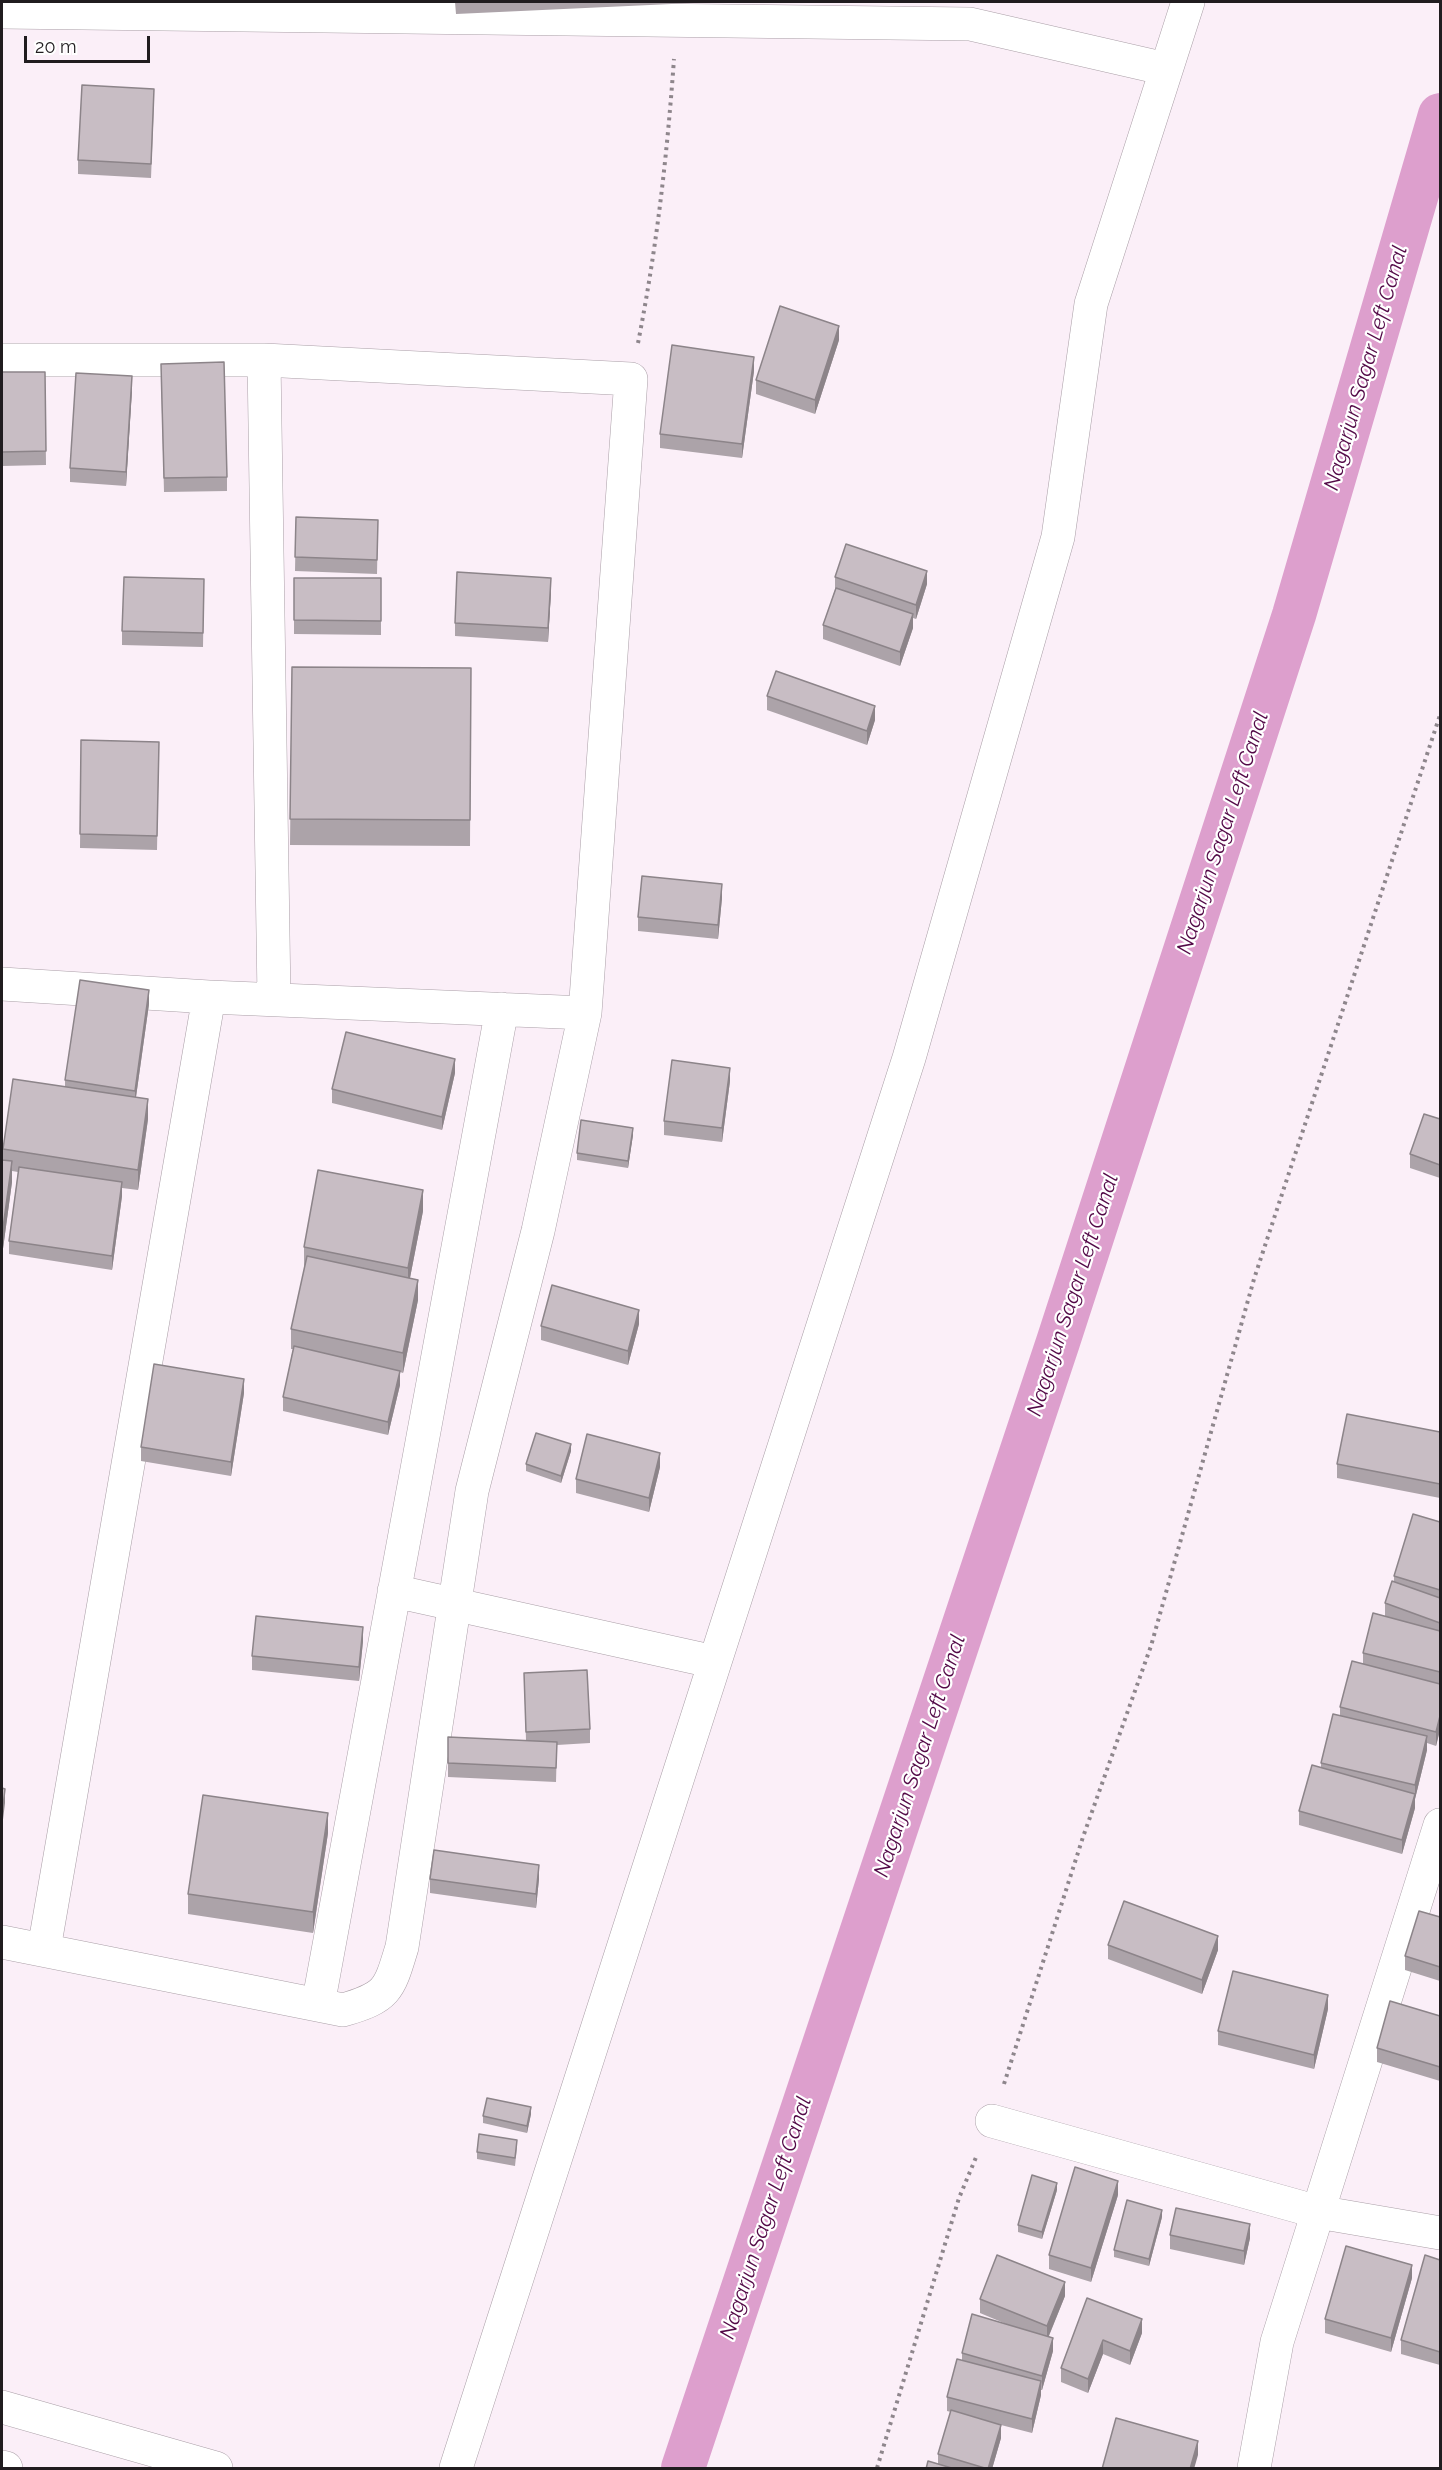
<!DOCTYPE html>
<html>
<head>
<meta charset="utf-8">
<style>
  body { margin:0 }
  #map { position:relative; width:1442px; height:2470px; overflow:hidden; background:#fbeff8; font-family:Raleway,sans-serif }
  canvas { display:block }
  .frame { position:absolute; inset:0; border:3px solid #201c1f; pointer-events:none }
  .scale { position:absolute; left:24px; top:36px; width:126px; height:27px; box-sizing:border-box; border:3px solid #201c1f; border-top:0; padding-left:8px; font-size:18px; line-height:21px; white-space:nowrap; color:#201c1f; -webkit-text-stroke:4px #fff; paint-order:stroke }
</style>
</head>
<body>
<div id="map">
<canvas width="1442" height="2470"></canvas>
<div class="frame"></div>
<div class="scale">20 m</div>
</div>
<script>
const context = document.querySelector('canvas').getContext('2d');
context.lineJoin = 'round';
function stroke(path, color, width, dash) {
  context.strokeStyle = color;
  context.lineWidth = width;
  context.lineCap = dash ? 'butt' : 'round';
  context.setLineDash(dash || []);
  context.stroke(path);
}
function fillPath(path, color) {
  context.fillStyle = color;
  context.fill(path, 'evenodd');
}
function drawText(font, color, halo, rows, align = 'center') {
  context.font = font + ' Raleway,sans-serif';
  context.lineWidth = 4.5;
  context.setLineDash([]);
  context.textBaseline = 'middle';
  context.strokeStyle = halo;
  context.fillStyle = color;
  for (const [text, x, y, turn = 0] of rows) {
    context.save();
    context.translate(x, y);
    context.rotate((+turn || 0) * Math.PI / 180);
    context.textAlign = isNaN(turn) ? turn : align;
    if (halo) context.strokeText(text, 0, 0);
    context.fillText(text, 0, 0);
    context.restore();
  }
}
stroke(new Path2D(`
  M683,2468L1058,1342L1294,615L1440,115`), '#dd9fcd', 44);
const minor = new Path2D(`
  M2,12L970,24L1166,69
  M2,360H264L631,379L585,1013
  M264,360L274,998
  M2,984L209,997L585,1013L538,1231L472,1491L402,1947C389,1990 388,1997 343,2010L2,1942
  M394,1591L715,1662
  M44,1949L209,997
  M318,2005L502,1009
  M992,2121L1318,2212L1440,2233
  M456,2468L909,1058L1058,537L1091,304L1188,2
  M1254,2468L1277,2342L1440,1825`);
const major = new Path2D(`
  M2,2407L216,2468
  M2,2467L6,2468`);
stroke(minor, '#aa9fa7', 34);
stroke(major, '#aa9fa7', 34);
stroke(new Path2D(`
  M638,343C657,246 667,156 674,59
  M1004,2084L1083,1837L1151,1646L1254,1279L1440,715
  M877,2468L959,2198L977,2155`), '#8e868c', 4, [3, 4.5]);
stroke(minor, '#fff', 33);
stroke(major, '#fff', 33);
fillPath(new Path2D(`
  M455,2H693V3L456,14Z
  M154,103L151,178L78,174V160Z
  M839,340L815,414L756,394V380Z
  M754,371L742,458L660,448V434Z
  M2,372H45L46,465L2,466Z
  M161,377L227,477V491L164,492Z
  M132,390L126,486L70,482V468Z
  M296,517L378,520L377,574L295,571Z
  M835,577L927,584L916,619L913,618V628L900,666L823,639V625L835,590Z
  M294,578H381V635L294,634Z
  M204,579L203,647L122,645V631Z
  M551,592L548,642L455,636V623Z
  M292,667L471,668L470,846L290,845Z
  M767,696L875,720L867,745L767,710Z
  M81,740L159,742L157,850L80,848Z
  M722,898L718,939L638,931V917Z
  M149,1004L136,1097L148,1119L138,1190L122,1188V1196L112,1270L9,1254V1241L18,1172L12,1171V1182L2,1256V1160H3V1149L65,1087V1080Z
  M455,1073L442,1130L332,1103V1089Z
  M730,1081L722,1142L664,1135V1121Z
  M1440,1119V1178L1410,1168V1154Z
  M633,1135L628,1168L577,1160V1153Z
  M423,1211L410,1278L418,1300L403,1373L400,1372V1385L388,1435L283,1411V1397L293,1349H291V1329L305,1267H304V1247Z
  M639,1324L628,1365L541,1340V1326Z
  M244,1393L231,1476L141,1461V1447Z
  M1440,1432V1498L1337,1478V1464Z
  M571,1451L561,1483L526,1471V1464Z
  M660,1467L649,1512L576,1493V1479Z
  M1440,1522V1730L1436,1746L1427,1743V1750L1415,1799V1808L1402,1854L1299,1825V1811L1321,1768V1763L1340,1715V1707L1363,1664V1653L1385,1616V1603L1394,1582V1576Z
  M363,1641L359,1681L252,1670V1656Z
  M524,1673L590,1729V1743L557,1745L556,1782L448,1777V1763L526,1740Z
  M328,1833L313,1933L188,1914V1894Z
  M430,1879H539L536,1908L430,1893Z
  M1440,1917V1981L1405,1970V1956Z
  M1108,1945L1218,1950L1202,1994L1108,1959Z
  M1328,2009L1314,2069L1218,2045V2031Z
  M1440,2016V2081L1377,2062V2048Z
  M531,2114L527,2133L483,2123V2116Z
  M517,2147L515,2166L477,2159V2152Z
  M1057,2190L1042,2239L1018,2232V2225Z
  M1118,2195L1091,2282L1049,2269V2255Z
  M1162,2217L1149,2266L1114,2257V2250Z
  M1170,2235L1250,2238L1244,2265L1170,2249Z
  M1440,2260V2365L1401,2354V2340Z
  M1412,2278L1391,2352L1325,2333V2319Z
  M1065,2296L1049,2336L1053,2351L1042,2390H1041V2395L1032,2433L1001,2425V2438L992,2469H926L938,2464V2454L951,2412L947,2411V2397L962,2361V2353L1011,2326L980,2313V2299Z
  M1087,2298L1142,2333L1130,2365L1103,2354L1088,2393L1061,2382V2368Z`), '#aca3a9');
fillPath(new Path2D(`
  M839,326V340L815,414V400Z
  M754,357V371L742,458V444Z
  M132,376V390L126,486V472Z
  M927,571V584L916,619V605Z
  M551,578V592L548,642V628Z
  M913,614V628L900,666V652Z
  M875,706V720L867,745V731Z
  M722,884V898L718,939V925Z
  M149,990V1004L135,1104V1091Z
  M455,1059V1073L442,1130V1117Z
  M730,1068V1081L722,1142V1128Z
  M148,1099V1119L138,1190V1170Z
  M633,1128V1135L628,1168V1161Z
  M12,1161V1182L2,1256V1235Z
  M122,1182V1196L112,1270V1256Z
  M423,1190V1211L408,1288V1268Z
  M418,1280V1300L403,1373V1353Z
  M639,1310V1324L628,1365V1351Z
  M400,1371V1385L388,1435V1422Z
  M244,1379V1393L231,1476V1462Z
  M571,1444V1451L561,1483V1476Z
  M660,1453V1467L649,1512V1498Z
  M363,1627V1641L359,1681V1667Z
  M1440,1716V1730L1436,1746V1732Z
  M1427,1736V1750L1415,1799V1785Z
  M5,1789V1803L2,1828V1814Z
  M1415,1794V1808L1402,1854V1840Z
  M328,1813V1833L313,1933V1912Z
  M539,1865V1879L536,1908V1894Z
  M1218,1936V1950L1202,1994V1980Z
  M1328,1995V2009L1314,2069V2055Z
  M531,2107V2114L527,2133V2126Z
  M1118,2181V2195L1091,2282V2268Z
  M1057,2183V2190L1042,2239V2232Z
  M1162,2210V2217L1149,2266V2259Z
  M1250,2224V2238L1244,2265V2251Z
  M1412,2265V2278L1391,2352V2338Z
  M1065,2282V2296L1047,2340V2326Z
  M1142,2319V2333L1130,2365V2351Z
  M1053,2338V2351L1042,2390V2376Z
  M1103,2340V2354L1088,2393V2379Z
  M1041,2381V2395L1032,2433V2419Z
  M1001,2425V2438L992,2469H988Z
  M1198,2441V2455L1194,2469H1190Z`), '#8c8489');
const building = new Path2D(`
  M82,85L154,89L151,164L78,160Z
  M780,306L839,326L815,400L756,380Z
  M672,345L754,357L742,444L660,434Z
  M224,362L227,477L164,478L161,364Z
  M2,372H45L46,451L2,452Z
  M76,373L132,376L126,472L70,468Z
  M296,517L378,520L377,560L295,557Z
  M846,544L927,571L916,605L835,577Z
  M457,572L551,578L548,628L455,623Z
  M124,577L204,579L203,633L122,631Z
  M294,578H381V621L294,620Z
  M836,588L913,614L900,652L823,625Z
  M292,667L471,668L470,820L290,819Z
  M776,671L875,706L867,731L767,696Z
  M81,740L159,742L157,836L80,834Z
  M642,876L722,884L718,925L638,917Z
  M80,980L149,990L135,1091L65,1080Z
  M346,1032L455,1059L442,1117L332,1089Z
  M672,1060L730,1068L722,1128L664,1121Z
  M13,1079L148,1099L138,1170L3,1149Z
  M1424,1114L1440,1119V1165L1410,1154Z
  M581,1120L633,1128L628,1161L577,1153Z
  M2,1160L12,1161L2,1235Z
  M19,1167L122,1182L112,1256L9,1241Z
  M318,1170L423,1190L408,1268L304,1247Z
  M307,1256L418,1280L403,1353L291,1329Z
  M552,1285L639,1310L628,1351L541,1326Z
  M294,1346L400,1371L388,1422L283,1397Z
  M154,1364L244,1379L231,1462L141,1447Z
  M1347,1414L1440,1432V1484L1337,1464Z
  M536,1433L571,1444L561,1476L526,1464Z
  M587,1434L660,1453L649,1498L576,1479Z
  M1413,1514L1440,1522V1590L1394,1576Z
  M1392,1581L1440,1598V1623L1385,1603Z
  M1373,1613L1440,1631V1672L1363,1653Z
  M256,1616L363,1627L359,1667L252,1656Z
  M1352,1661L1440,1684V1716L1436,1732L1340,1707Z
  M587,1670L590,1729L526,1732L524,1673Z
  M1333,1714L1427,1736L1415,1785L1321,1763Z
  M448,1737L557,1742L556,1768L448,1763Z
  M1312,1765L1415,1794L1402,1840L1299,1811Z
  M2,1788L5,1789L2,1814Z
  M203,1795L328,1813L313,1912L188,1894Z
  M434,1850L539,1865L536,1894L430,1879Z
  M1124,1901L1218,1936L1202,1980L1108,1945Z
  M1419,1911L1440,1917V1967L1405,1956Z
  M1233,1971L1328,1995L1314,2055L1218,2031Z
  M1390,2001L1440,2016V2067L1377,2048Z
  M487,2098L531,2107L527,2126L483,2116Z
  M479,2134L517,2140L515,2158L477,2152Z
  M1075,2167L1118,2181L1091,2268L1049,2255Z
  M1032,2175L1057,2183L1042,2232L1018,2225Z
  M1127,2200L1162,2210L1149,2259L1114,2250Z
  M1176,2208L1250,2224L1244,2251L1170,2235Z
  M1346,2246L1412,2265L1391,2338L1325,2319Z
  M997,2255L1065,2282L1047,2326L980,2299Z
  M1425,2255L1440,2260V2352L1401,2340Z
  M1087,2298L1142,2319L1130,2351L1103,2340L1088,2379L1061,2368Z
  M972,2314L1053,2338L1042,2376L962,2353Z
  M957,2359L1041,2381L1032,2419L947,2397Z
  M951,2410L1001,2425L988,2469L938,2454Z
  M1116,2418L1198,2441L1190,2469H1102Z
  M928,2461L955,2469H926Z`);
fillPath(building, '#c8bdc4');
stroke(building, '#8c8489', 1.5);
drawText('italic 21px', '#530947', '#fff', [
  ["Nagarjun Sagar Left Canal",1366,368,-74],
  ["Nagarjun Sagar Left Canal",1223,833,-72],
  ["Nagarjun Sagar Left Canal",1073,1295,-72],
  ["Nagarjun Sagar Left Canal",920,1756,-72],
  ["Nagarjun Sagar Left Canal",766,2218,-72]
]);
</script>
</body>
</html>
